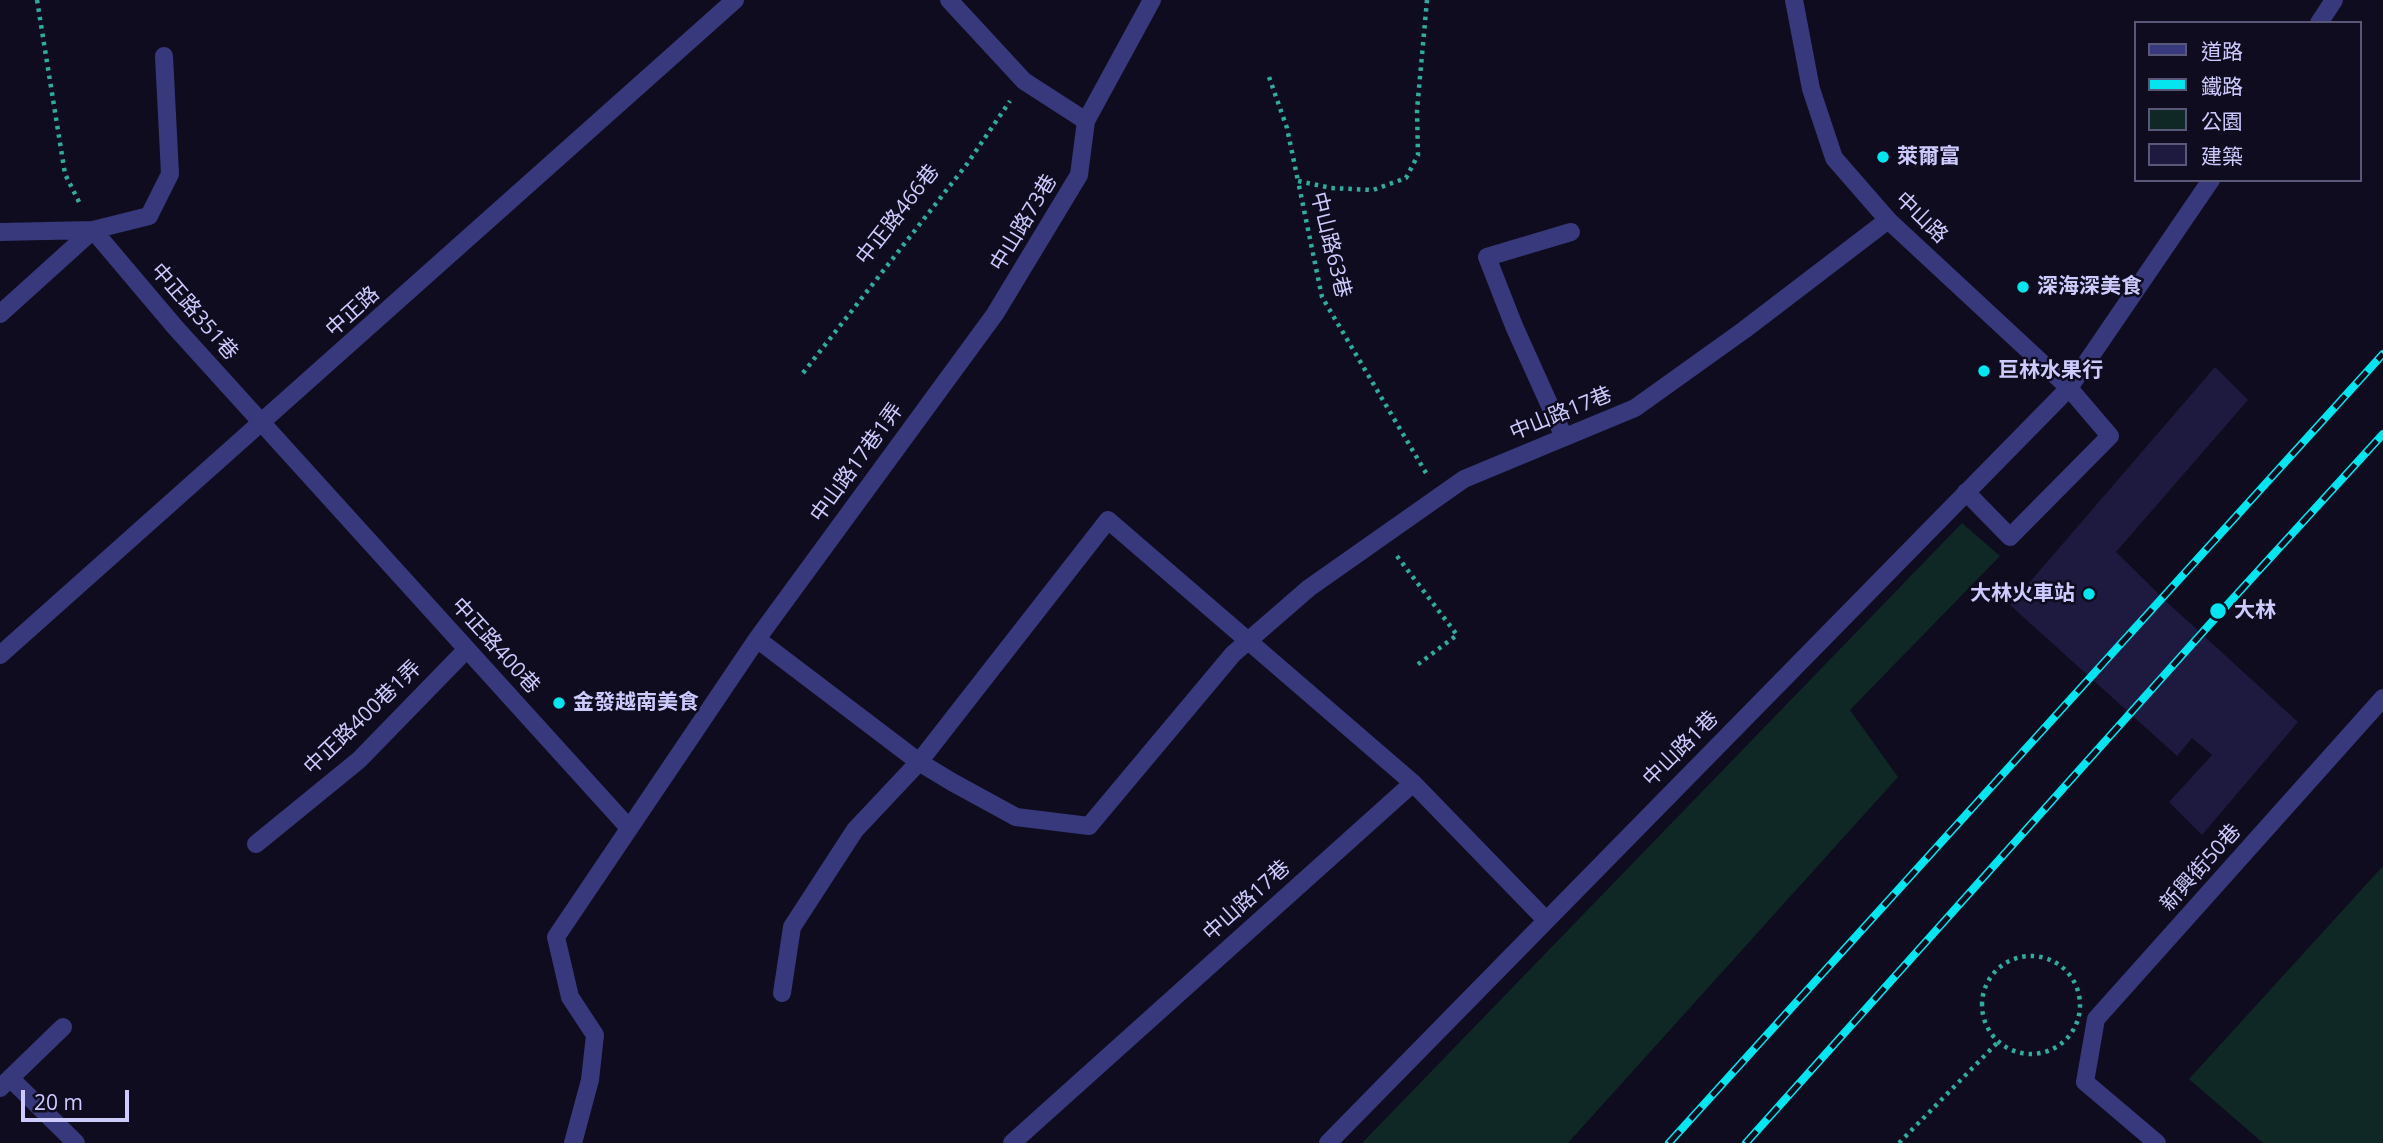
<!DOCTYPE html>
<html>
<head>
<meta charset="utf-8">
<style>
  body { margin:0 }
  #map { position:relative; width:2383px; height:1143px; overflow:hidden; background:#0e0c1e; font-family:"Open Sans","Noto Sans TC",sans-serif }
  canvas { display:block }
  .legend { position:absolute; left:2134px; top:21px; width:228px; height:161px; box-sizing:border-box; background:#0e0c1e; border:2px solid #5a5878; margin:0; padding:9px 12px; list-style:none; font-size:21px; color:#cdcafe }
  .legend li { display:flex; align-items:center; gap:14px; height:35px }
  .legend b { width:35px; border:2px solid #5a5878 }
  .scale { position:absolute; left:21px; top:1090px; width:108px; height:32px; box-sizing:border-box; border:4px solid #cdcafe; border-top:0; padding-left:9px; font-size:21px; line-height:24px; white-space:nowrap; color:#cdcafe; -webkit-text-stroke:5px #0e0c1e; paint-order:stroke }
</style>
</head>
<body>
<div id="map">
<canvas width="2383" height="1143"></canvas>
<ul class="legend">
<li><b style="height:9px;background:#38397c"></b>道路</li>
<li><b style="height:9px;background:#05e5ef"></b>鐵路</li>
<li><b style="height:19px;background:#0f2725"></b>公園</li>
<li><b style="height:19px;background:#1e193e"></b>建築</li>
</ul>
<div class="scale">20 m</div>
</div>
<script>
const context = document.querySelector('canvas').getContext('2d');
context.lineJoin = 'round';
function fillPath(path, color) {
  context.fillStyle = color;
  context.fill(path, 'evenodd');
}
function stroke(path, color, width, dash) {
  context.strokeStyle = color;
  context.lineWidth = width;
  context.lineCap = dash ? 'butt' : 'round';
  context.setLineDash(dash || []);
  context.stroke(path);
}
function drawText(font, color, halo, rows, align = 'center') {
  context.font = font + ' "Open Sans","Noto Sans TC",sans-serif';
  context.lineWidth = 5;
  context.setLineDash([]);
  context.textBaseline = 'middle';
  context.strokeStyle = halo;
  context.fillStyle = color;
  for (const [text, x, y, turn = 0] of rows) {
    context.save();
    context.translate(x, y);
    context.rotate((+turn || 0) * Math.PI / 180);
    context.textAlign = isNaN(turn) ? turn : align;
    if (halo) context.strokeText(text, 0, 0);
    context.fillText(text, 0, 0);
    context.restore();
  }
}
fillPath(new Path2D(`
  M1962,523L2000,556L1850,710L1898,777L1568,1143H1362Z
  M2383,866V1143H2263L2189,1079Z`), '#0f2725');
fillPath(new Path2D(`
  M2215,367L2248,400L2116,552L2169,604L2298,722L2202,835L2169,802L2212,755L2192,738L2177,756L2010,605Z`), '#1e193e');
stroke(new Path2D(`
  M37,0L65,174L80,204
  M1269,77L1287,128L1298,181
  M803,373L967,164L1010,101
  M1426,473L1322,297L1298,181L1331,188L1373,190L1406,178L1418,155L1417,110L1427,0
  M1397,556L1457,635L1417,665
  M1982 1005a49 49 0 1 1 98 0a49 49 0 1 1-98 0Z
  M1899,1143L1998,1042`), '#2fac9e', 4.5, [3.5, 5]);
stroke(new Path2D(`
  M949,0L1024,81L1086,121
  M0,232L93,230L149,216L170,174L164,56
  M0,314L93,230L175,327L629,828
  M1564,437L1514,326L1487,257L1571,232
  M1966,492L2010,537L2110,436L2069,388
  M757,639L919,762L952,782L1016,817L1089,826L1233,654L1309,588L1464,479L1635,408L1744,330L1888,220
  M1413,783L1545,919
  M256,844L359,760L467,649
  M782,993L792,927L855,830L919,762L1108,520L1413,783L1012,1143
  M10,1078L76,1143
  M0,1088L63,1027
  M573,1143L590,1080L595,1035L570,997L556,937L757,639L995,314L1079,175L1086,121L1152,0`), '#38397c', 18);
stroke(new Path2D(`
  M1794,0L1811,89L1834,158L1888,220L2069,388
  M2319,23L2334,0
  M1328,1143L2069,388L2211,180
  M2157,1143L2085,1082L2096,1019L2383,698`), '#38397c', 18);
stroke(new Path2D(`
  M0,655L735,0`), '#38397c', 18);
const rail = new Path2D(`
  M1669,1143L2383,354
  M1746,1143L2218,615L2383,434`);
stroke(rail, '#05e5ef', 8);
stroke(rail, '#0e0c1e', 5, [16]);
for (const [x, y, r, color] of [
  [1883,157,7,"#05e5ef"],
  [2023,287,7,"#05e5ef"],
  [1984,371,7,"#05e5ef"],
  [2089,594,7,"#05e5ef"],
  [2218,611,9,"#05e5ef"],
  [559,703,7,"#05e5ef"]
]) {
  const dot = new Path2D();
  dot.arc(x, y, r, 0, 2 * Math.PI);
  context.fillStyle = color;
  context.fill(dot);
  stroke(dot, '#0e0c1e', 2.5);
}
drawText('bold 21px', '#cdcafe', '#0e0c1e', [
  ["萊爾富",1897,157],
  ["深海深美食",2037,287],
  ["巨林水果行",1998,371],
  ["大林火車站",2075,594,"right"],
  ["大林",2234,611],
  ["金發越南美食",573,703]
], 'left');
drawText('21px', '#cdcafe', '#0e0c1e', [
  ["中正路466巷",898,215,-52],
  ["中山路",1921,218,44],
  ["中山路73巷",1024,223,-59],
  ["中山路63巷",1330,245,76],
  ["中正路351巷",194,312,49],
  ["中正路",353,312,-42],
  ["中山路17巷",1561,414,-22],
  ["中山路17巷1弄",857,463,-54],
  ["中正路400巷",495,646,48],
  ["中正路400巷1弄",363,718,-44],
  ["中山路1巷",1681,749,-45],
  ["新興街50巷",2201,868,-48],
  ["中山路17巷",1247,901,-42]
]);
</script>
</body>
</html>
